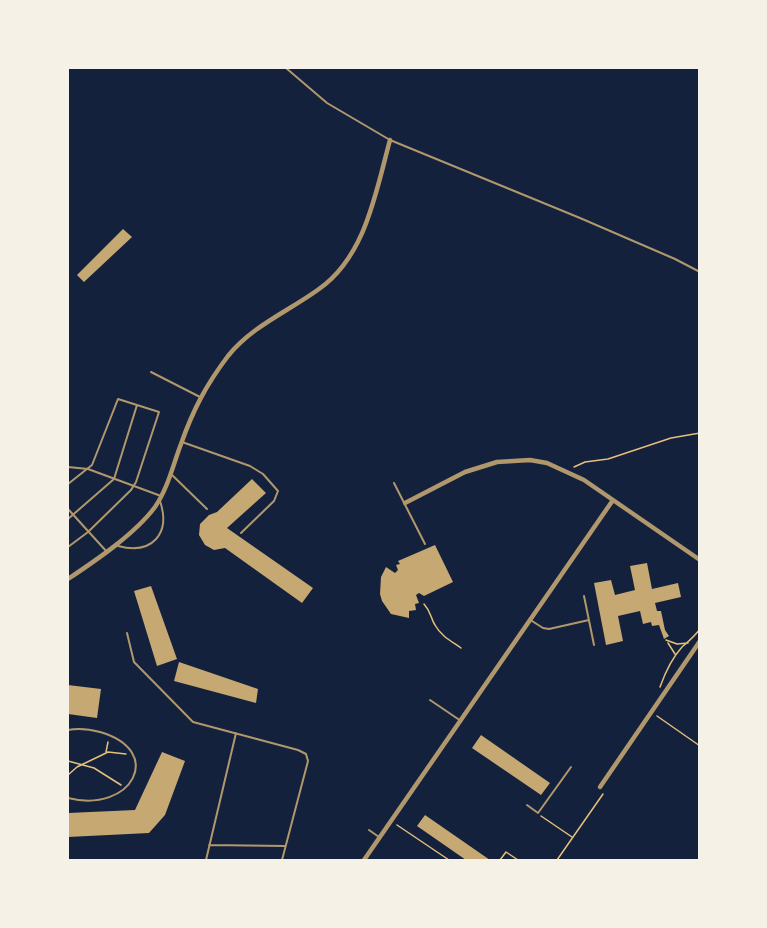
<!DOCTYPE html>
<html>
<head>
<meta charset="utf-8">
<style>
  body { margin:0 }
  #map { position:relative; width:767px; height:928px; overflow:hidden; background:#14213d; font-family:"Noto Sans",sans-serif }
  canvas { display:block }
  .frame { position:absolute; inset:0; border:69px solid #f6f1e7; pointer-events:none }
</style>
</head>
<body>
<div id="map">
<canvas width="767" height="928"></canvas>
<div class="frame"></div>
</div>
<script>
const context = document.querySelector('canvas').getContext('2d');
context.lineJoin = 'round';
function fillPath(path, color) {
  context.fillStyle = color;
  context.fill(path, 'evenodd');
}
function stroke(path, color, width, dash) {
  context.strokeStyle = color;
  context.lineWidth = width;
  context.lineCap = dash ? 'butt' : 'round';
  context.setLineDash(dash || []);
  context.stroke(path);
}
fillPath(new Path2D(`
  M123,229L132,237L84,282L77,275Z
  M252,479L266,493L227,528L313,588L302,603L225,548L214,550L205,545L199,535L200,524L209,515L217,512Z
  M435,545L453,582L424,596L419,593L416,595L419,603L415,604L416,610L409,611V618L391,614L382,601L380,594L381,577L386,567L395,573L398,570L396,565L400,564L398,561Z
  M647,563L652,589L678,583L681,597L655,603L657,611H661L665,630L669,636L664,639L659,625L652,626L651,622L643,624L640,611L618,616L623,641L606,645L594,583L611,580L615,595L635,590L630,566Z
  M151,586L177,659L157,666L134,591Z
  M179,662L258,689L256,703L174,681Z
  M68,685L101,689L97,718L68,714Z
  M481,735L550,783L541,795L472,748Z
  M162,752L185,761L165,815L149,833L68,837V813L135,810Z
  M425,815L490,860H466L417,826Z`), '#c6a872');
stroke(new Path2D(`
  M574,467L585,462L608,459L671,438L700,433
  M424,604C432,613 430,617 435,625C441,636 451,641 461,648
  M666,640L677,644L688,643
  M668,643L675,654
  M660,687C665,673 672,658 682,647C689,641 694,637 700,629
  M657,716L700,746
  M106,752L108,742
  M68,761L94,768L121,785
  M68,775L77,767L104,754L108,752L126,754
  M541,816L572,837
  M397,825L449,860
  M500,860L506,852L518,860
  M557,860L603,794`), '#e5c07b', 1.5);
stroke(new Path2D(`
  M286,68L327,103L390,140L580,218L675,259L700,272
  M151,372L200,397
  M182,442L250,466L263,474L278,491L274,501L241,533
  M68,467L88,469L161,496
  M171,474L207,509
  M394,483L425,544
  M68,484L92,465L118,399L159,412L136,482L131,490L88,532L68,547
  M68,509L107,552
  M68,519L114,479L137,405
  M118,546C152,555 171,534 160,501
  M584,596L594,645
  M532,621L543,628L549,629L589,620
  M127,633L134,662L193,722L298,750L306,754L308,761L282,860
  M430,700L461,721
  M68,730C78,728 89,729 100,732C166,751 132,814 68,798
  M527,805L538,813L571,767
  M369,830L379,837
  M209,845L285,846
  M206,860L236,733`), '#b1986c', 2);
stroke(new Path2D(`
  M405,503L465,472L497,462L530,460L547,463L584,480L700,560
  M68,579C95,561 135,534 155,507C168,488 173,465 181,444C193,410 206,385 228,356C252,326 289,311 319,289C366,256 376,191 390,140
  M600,787L700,641
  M364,860L613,500`), '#b1986c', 4.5);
</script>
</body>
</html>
